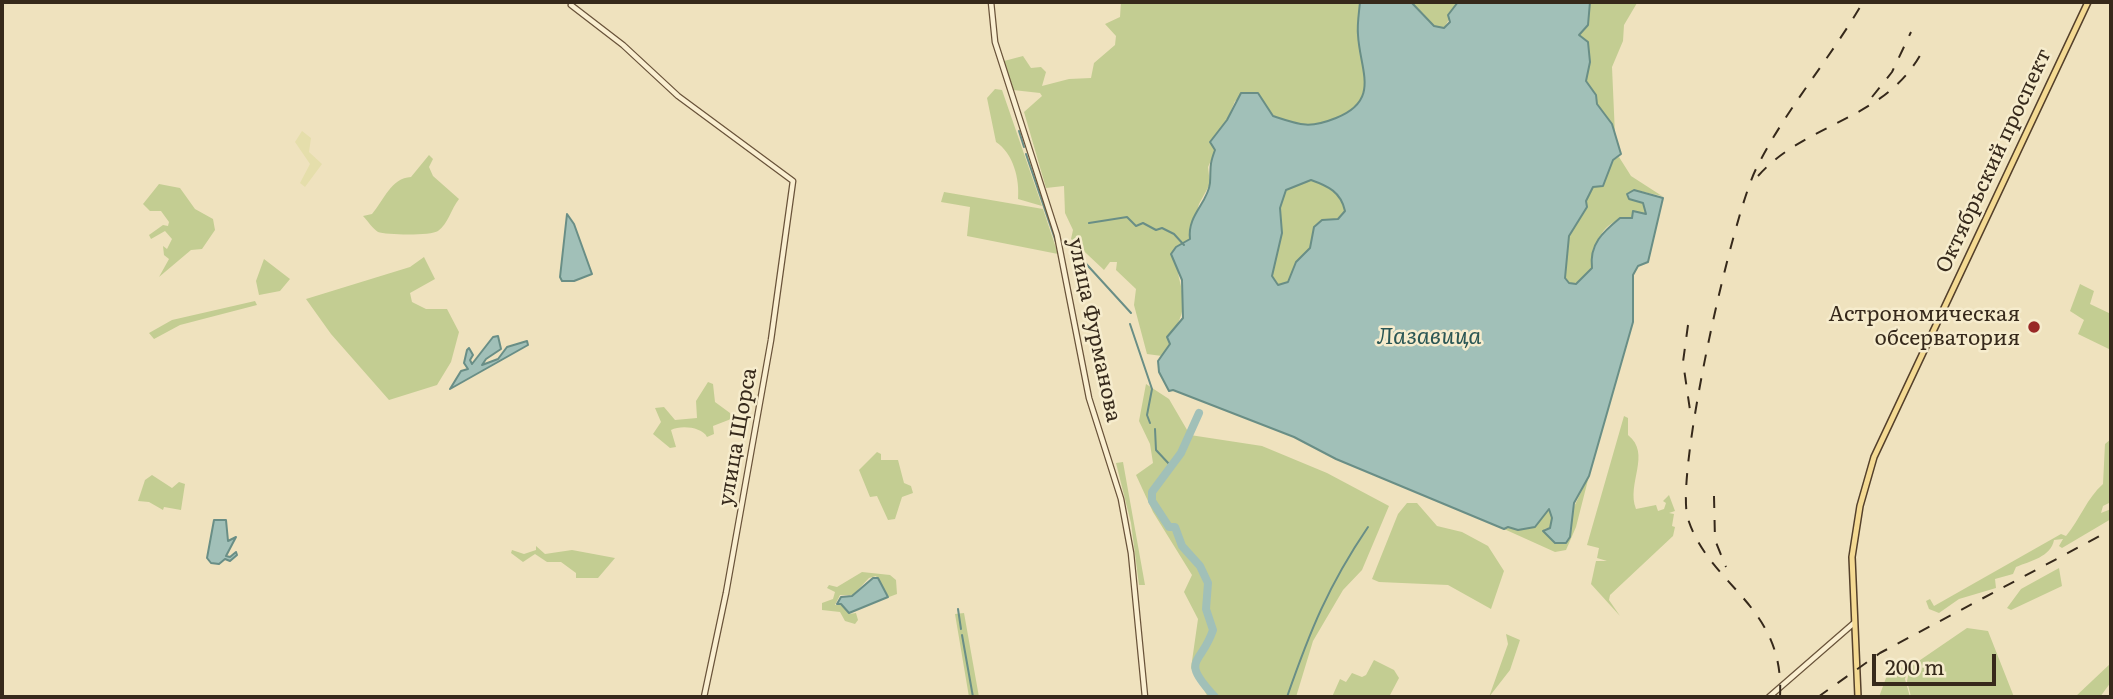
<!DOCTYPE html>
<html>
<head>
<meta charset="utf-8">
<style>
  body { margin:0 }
  #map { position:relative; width:2113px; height:699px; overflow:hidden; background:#efe2be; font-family:Literata,serif }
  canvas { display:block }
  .frame { position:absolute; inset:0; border:4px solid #36291b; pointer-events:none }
  .scale { position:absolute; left:1872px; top:654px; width:124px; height:32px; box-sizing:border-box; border:4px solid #36291b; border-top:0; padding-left:9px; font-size:21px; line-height:24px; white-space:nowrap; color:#36291b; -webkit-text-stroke:5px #f6eccd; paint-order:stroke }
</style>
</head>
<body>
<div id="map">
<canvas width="2113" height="699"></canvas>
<div class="frame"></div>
<div class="scale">200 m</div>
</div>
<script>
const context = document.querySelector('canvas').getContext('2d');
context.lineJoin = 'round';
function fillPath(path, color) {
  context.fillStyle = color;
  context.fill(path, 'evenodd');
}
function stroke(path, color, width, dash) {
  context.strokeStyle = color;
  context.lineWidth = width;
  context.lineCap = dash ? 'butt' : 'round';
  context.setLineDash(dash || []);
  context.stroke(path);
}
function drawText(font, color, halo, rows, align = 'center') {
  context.font = font + ' Literata,serif';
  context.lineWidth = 5;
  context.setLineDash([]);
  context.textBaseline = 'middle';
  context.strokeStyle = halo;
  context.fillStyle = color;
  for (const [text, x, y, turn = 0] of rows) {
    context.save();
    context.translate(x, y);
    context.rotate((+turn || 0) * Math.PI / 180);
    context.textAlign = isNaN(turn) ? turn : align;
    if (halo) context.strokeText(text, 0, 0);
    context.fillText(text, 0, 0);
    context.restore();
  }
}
fillPath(new Path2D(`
  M302,131L311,138L309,152L322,164L305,187L300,183L310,164L295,142Z`), '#e5deab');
fillPath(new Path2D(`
  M1121,2H1360C1359,13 1357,24 1358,35C1360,71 1381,100 1336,118C1308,129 1300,125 1273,116L1258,93L1235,101L1227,120L1216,134V150L1208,167L1210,184L1199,204L1190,239L1176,247C1174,288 1198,300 1168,339L1170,344L1162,356L1147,354L1134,305L1136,289L1116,270L1117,262H1110L1104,270L1071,239L1073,230L1065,213L1064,186L1046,188L1024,112L1042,96L1040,93L1013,90L1004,61L1023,56L1031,68L1041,67L1046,72L1042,86L1069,79L1091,78L1094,63L1115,45L1116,36L1105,24L1120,17Z
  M1411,2H1458V4L1444,28L1434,27Z
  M1590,2L1637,3L1624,25L1623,41L1612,67L1615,135C1612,122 1601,115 1596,103C1593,95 1592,89 1586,81L1590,62L1578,36L1588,25Z
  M995,89L1002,90L1042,206L1018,199C1020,179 1013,153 996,142L987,98Z
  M429,155L433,159L429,167L433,176L459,199C451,209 448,224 438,231C431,236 386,235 378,232C373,229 367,220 363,216L372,214C384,200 391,178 411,177Z
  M1619,157L1631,176L1662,196L1639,191L1629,199L1643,203L1646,214C1629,218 1613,217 1602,233C1591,248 1598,286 1569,283L1565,278L1569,236L1587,207L1586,201L1593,187L1603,186L1613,160Z
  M1311,180C1328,186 1341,192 1345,211L1338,219L1322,220L1312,237L1310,248L1296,262L1288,282L1278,285L1272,276L1282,233L1280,208L1286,190Z
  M159,184L180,188L195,209L213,219L215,230L202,249L191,250L159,277L169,259L164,255L163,246L167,249L172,239L165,231L151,239L149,235L163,225L168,226L169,222L161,211H150L143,204Z
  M944,192L1043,209L1058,254L967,236L970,207L941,202Z
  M424,257L435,279L410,293L412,302L426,309H447L459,332L451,362L437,385L389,400L331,334L306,299L410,267Z
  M264,259L290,279L280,291L259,295L256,281Z
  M2080,284L2094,291L2090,304L2111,314V350L2078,334L2084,320L2070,311Z
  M255,301L257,305L180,325L154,339L149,333L172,320Z
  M708,382L713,384L715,402L730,413L731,419L713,426L714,434L707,437C702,427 681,425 671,430L676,447L670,448L653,434L661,422L655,408L664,407L675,420L697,418L696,401Z
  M1146,384L1169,399L1190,435L1262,446L1327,473L1389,506L1362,570L1343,590L1313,641L1296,697H1208L1191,668L1198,619L1184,592L1192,575L1153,512L1136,475L1153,463L1150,444L1139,421Z
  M1624,416L1628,418V435C1652,454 1626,483 1636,509L1656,505L1658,511L1664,509L1666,503L1663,501L1669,495L1675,511L1669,513L1674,514L1672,526L1675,527L1673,536L1610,595L1609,600L1620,616L1591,584L1596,561H1607L1597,558L1599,548L1587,545Z
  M2111,439V502L2103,506L2101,513L2111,509V519L2062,548L2059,546L2063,539L2054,540C2051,557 2030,561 2016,567L2013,574L1995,579L1996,588L1959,599L1939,613L1929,609L1926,601L1930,599L1934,606L2061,534L2066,536C2080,519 2087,498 2103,484L2105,444Z
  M877,452L881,454V460H898L904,483L911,486L913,493L902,497L895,519L888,520L877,496L870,497L859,470Z
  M1123,462L1145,585H1139L1131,523L1116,463Z
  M152,475L172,488L179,482L185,484L181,510L164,507L163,510L149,502L138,501L145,480Z
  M1589,476L1576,527L1566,550L1555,552L1504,529L1539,522L1549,508L1552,518L1550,528L1544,529L1555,543C1569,520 1577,499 1589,476Z
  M1407,503H1417L1437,526L1462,532L1488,546L1504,571L1491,609L1448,585L1379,582L1372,579L1398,514Z
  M536,546L545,554L572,550L615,558L598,578H576V573L561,562H547L535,554L523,562L511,553L512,550L524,554L536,550Z
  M2059,568L2062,586L2011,610L2007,608L2021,589Z
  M862,572L890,575L896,580L897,594L889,597L876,576L869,578L853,595H840L835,605H842L849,614L856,613L858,620L855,624L845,621L840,612L822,610V603L833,599L835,592L827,588L829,585L837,587Z
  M964,613L979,697H969L955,614Z
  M1967,628L1988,631L2014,697H1911L1907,681L1910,667Z
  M1506,634L1520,640L1510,670L1489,697L1508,644Z
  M1374,660L1394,670L1399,678L1389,697H1332L1340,679L1346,682L1352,673L1362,677L1366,675Z
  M2111,663V682L2100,697H2075Z
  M1890,667L1908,668L1905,679L1910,697H1879Z`), '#c3cd92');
const water = new Path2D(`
  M1360,2H1411L1434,26L1444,28L1450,22L1448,15L1458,2H1590L1588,25L1579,35L1588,42L1590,62L1586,81L1596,95L1597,104L1612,124L1621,154L1613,160L1603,186L1593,187L1586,201L1587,207L1569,236L1565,278L1569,283L1576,284L1592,268C1589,244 1603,232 1620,218H1632L1633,211L1646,214L1643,203L1629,199L1627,194L1634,190L1663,198L1648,262L1638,266L1633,275V322L1589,476L1574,503L1570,537L1566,543H1555L1543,531L1550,528L1552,518L1549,509L1535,527L1518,530L1508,527L1504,529L1336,459L1294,437L1173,390L1169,391L1159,372L1158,361L1170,344L1167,337L1183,318L1182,280L1171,254L1176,247L1190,239C1187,215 1208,203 1210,183C1211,167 1209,166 1215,150L1210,142L1227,120L1241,93H1258L1273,116C1300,125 1309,129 1336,118C1381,100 1360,71 1358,35C1357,24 1359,13 1360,2ZM1311,180C1328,186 1341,192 1345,211L1338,219L1322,220L1314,227L1310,248L1296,262L1288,282L1278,285L1272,276L1282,233L1280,208L1286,190Z
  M567,214L574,224L592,274L574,281H562L560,277Z
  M498,336L501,349L486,359L482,365L498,359L507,347L527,341L528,345L450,389L461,371L468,369L464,363L467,350L469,348L473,355L470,360L472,364L493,337Z
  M214,520H226L228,541L236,537L226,556L230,557L236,552L237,555L230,561L225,559L219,564L211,563L207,558Z
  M873,578H878L888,597L849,613L841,604H837L841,597L852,596Z`);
fillPath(water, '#a1c0b8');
stroke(water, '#698e86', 2);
stroke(new Path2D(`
  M1019,131L1024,147
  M1026,154L1056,242
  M1089,223L1127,217L1136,226L1143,223L1156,230L1162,228L1174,234L1184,245
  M1068,244L1131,313
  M1130,324L1152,389L1147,415L1150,423
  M1155,429L1156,450L1170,465
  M958,609L961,629
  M962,635L973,697
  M1287,697C1310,631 1328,586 1368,527`), '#698e86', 2);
stroke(new Path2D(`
  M1199,413L1181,453L1152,492V501L1169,527H1175L1182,546L1200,566L1208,583L1206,609L1213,630C1201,666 1179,658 1215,697`), '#a1c0b8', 8);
const secondary = new Path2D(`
  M991,2L995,42L1057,235L1089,398L1121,499L1131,553L1145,697
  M571,5L623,45L678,96L793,181L771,340L726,593L704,697
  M1769,697L1854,623`);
const primary = new Path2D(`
  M1858,697L1852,557L1860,506L1874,457L2088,2`);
stroke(secondary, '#69533a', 7);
stroke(primary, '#54402b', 8);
stroke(secondary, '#faefd1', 4.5);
stroke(primary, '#f4da93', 5);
stroke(new Path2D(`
  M1872,97L1892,72L1911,32
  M1758,176C1807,121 1886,121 1923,50
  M1688,325L1683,362L1691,417
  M1714,496L1715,540L1726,567
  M1780,697C1785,605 1710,587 1688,519C1674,475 1733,212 1757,167C1786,109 1830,59 1863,2
  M1818,697L1880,653L2111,530`), '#36291b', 2, [12, 12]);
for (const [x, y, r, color] of [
  [2034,327,7,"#982825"]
]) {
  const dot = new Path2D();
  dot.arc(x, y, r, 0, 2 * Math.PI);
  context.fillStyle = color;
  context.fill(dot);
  stroke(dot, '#f6eccd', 2.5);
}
drawText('21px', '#36291b', '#f6eccd', [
  ["Октябрьский проспект",1994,161,-65],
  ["улица Фурманова",1094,330,78],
  ["улица Щорса",738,437,-80]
]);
drawText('21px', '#36291b', '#f6eccd', [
  ["Aстрономическая",2020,315],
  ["обсерватория",2020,339]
], 'right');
drawText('italic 23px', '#2a5655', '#f6eccd', [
  ["Лазавица",1429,337]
]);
</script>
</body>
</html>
